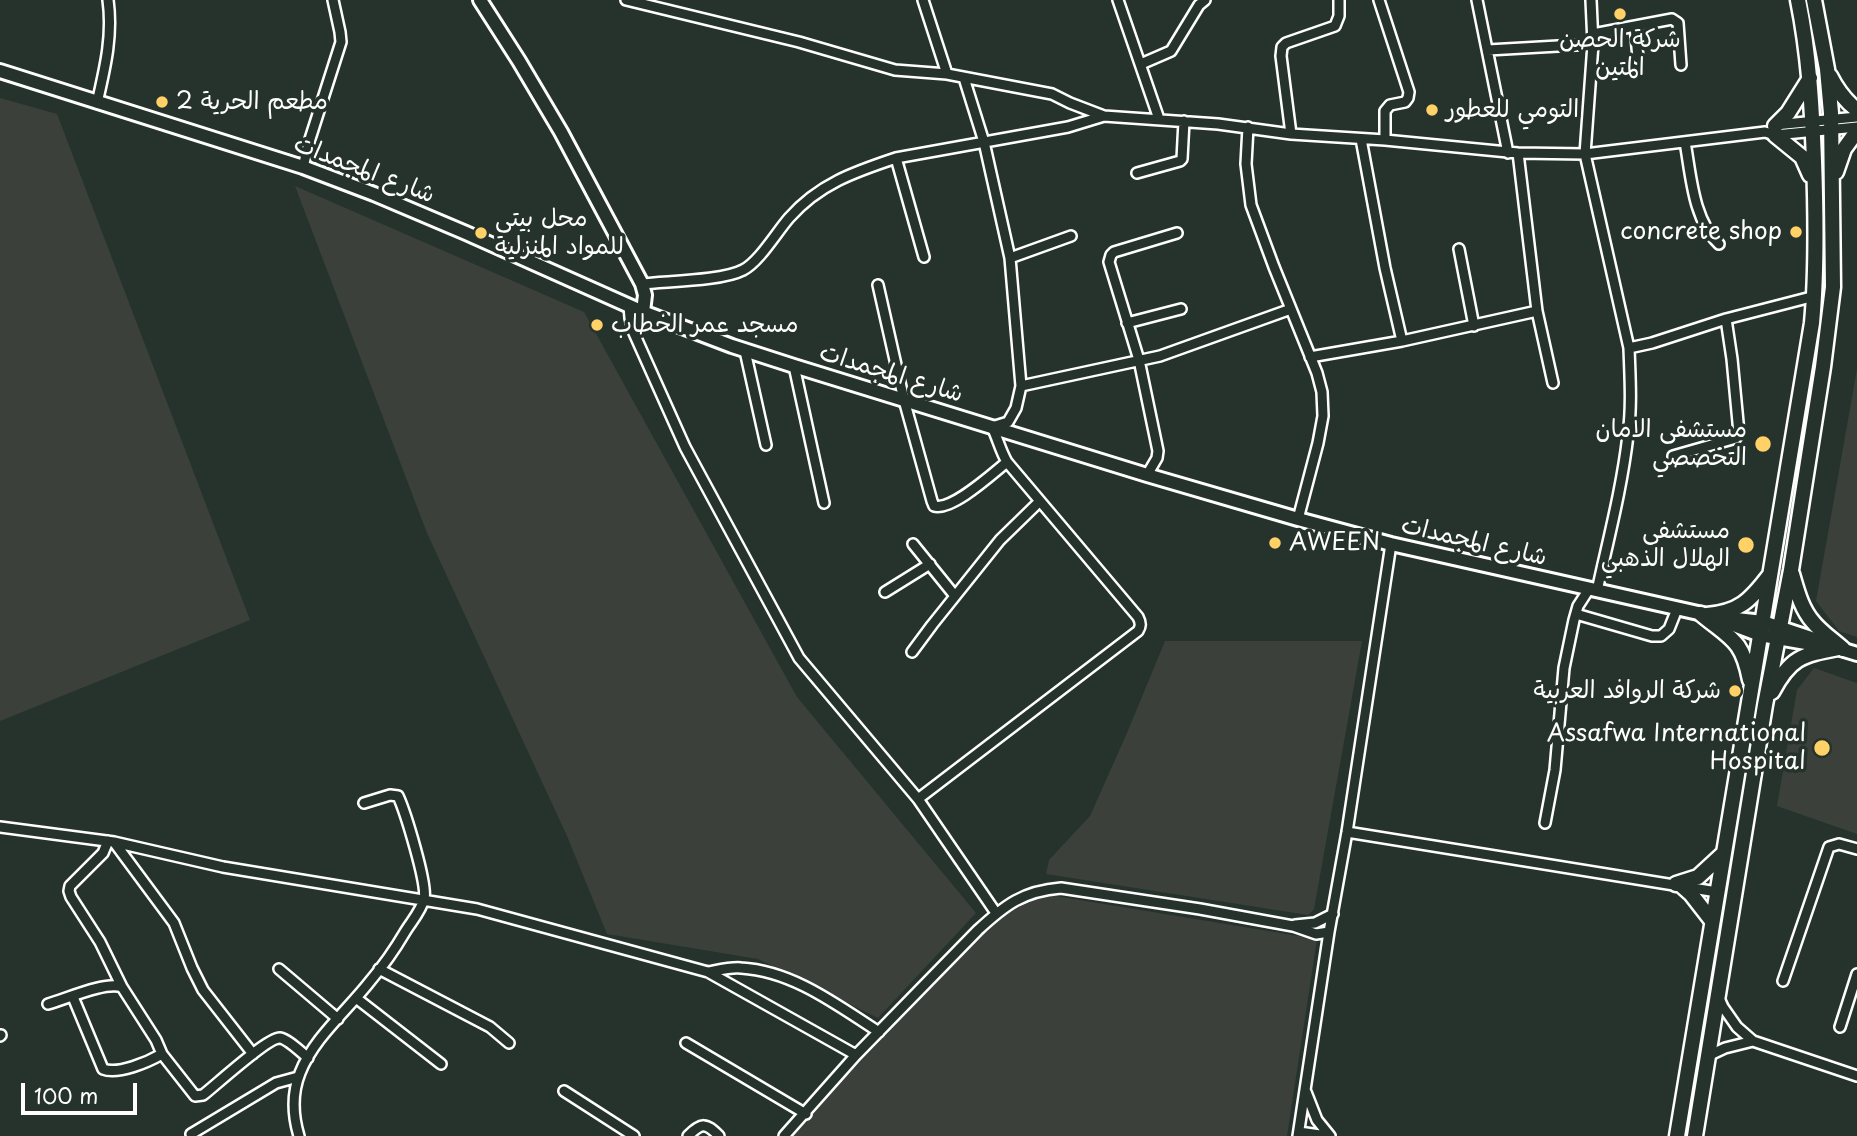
<!DOCTYPE html>
<html>
<head>
<meta charset="utf-8">
<style>
  body { margin:0 }
  #map { position:relative; width:1857px; height:1136px; overflow:hidden; background:#26332d; font-family:"Playpen Sans",sans-serif }
  canvas { display:block }
  .scale { position:absolute; left:21px; top:1083px; width:116px; height:32px; box-sizing:border-box; border:4px solid #fff; border-top:0; padding-left:9px; font-size:21px; line-height:24px; white-space:nowrap; color:#fff; -webkit-text-stroke:5px #26332d; paint-order:stroke }
</style>
</head>
<body>
<div id="map">
<canvas width="1857" height="1136"></canvas>
<div class="scale">100 m</div>
</div>
<script>
const context = document.querySelector('canvas').getContext('2d');
context.lineJoin = 'round';
function fillPath(path, color) {
  context.fillStyle = color;
  context.fill(path, 'evenodd');
}
function stroke(path, color, width, dash) {
  context.strokeStyle = color;
  context.lineWidth = width;
  context.lineCap = dash ? 'butt' : 'round';
  context.setLineDash(dash || []);
  context.stroke(path);
}
function drawText(font, color, halo, rows, align = 'center') {
  context.font = font + ' "Playpen Sans","Playpen Sans Arabic",sans-serif';
  context.lineWidth = 7;
  context.setLineDash([]);
  context.textBaseline = 'middle';
  context.strokeStyle = halo;
  context.fillStyle = color;
  for (const [text, x, y, turn = 0] of rows) {
    context.save();
    context.translate(x, y);
    context.rotate((+turn || 0) * Math.PI / 180);
    context.textAlign = isNaN(turn) ? turn : align;
    if (halo) context.strokeText(text, 0, 0);
    context.fillText(text, 0, 0);
    context.restore();
  }
}
fillPath(new Path2D(`
  M0,98L57,114L250,620L0,721Z
  M295,186L584,312L797,697L976,913L878,1018L758,959L607,934L567,836L427,533Z
  M1857,369V637L1839,631L1816,601Z
  M1165,641H1362L1314,909L1308,915L1046,874L1049,860L1090,816L1127,733Z
  M1814,668L1857,683V834L1777,806L1797,690Z
  M1037,893L1317,939L1287,1136H789L997,919Z`), '#3b403b');
const minor = new Path2D(`
  M626,0L799,42L895,70L947,74L1052,94L1070,103L1104,116L1218,124L1291,134L1385,140L1518,153L1585,154L1765,132L1775,135L1857,127
  M923,0L947,74
  M1118,0L1159,119
  M1379,0L1409,92L1408,98L1405,102L1390,105L1385,111V140
  M1477,0L1508,153
  M1591,0L1593,44L1585,154L1629,348C1630,377 1632,406 1628,435C1622,488 1608,540 1597,591
  M1635,26L1638,58
  M1593,34L1672,19L1678,23L1681,65
  M1488,50L1593,44
  M1141,64L1171,51L1199,5L1205,0
  M964,78L984,142L1010,258
  M97,103C105,68 113,36 108,0
  M1775,125L1857,117
  M1248,127L1246,164L1251,205L1274,267L1317,373L1322,392L1323,416L1318,443L1298,519
  M1291,134L1281,56L1282,47L1286,43L1335,26L1339,16V0
  M1361,139L1385,268L1402,341
  M1685,142C1691,175 1693,220 1719,244
  M896,158L924,257
  M303,167L310,139L341,42L340,32L333,0
  M1137,173L1180,161L1182,159L1184,121
  M1459,249L1474,326
  M642,284C667,281 722,281 743,270C759,262 776,233 789,218C819,184 854,172 896,158L1068,127L1104,116
  M878,285L904,400L932,501L934,506C952,511 992,474 1007,462
  M629,306L630,318L633,331L685,447L799,658L918,799L996,913
  M1537,311L1553,383
  M1127,323L1181,309
  M1629,348L1652,343L1726,319L1815,296
  M745,351L766,445
  M1310,357L1402,341L1537,311L1518,153
  M794,366L824,503
  M1021,386L1010,258L1071,236
  M1673,456L1736,438L1739,433L1732,359L1726,319
  M1147,475L1157,458L1158,451L1139,360L1109,262L1111,255L1114,252L1177,233
  M913,544L955,596
  M885,592L930,564
  M1576,614L1652,636H1661L1669,629L1677,609
  M912,652L932,625L1000,540L1040,501
  M918,799L1138,631C1141,626 1141,623 1138,617L1007,462C1000,450 998,439 992,427L1008,422L1016,408L1021,386L1160,356L1291,309
  M1545,823L1555,770L1564,668L1574,620L1578,606L1589,589
  M0,827L114,842L223,867L477,909L708,972L856,1055
  M1347,832L1717,892
  M108,841L103,853L70,886L69,891L71,897L100,942L122,987
  M114,842L174,923L192,968L203,990L253,1054
  M1295,925L1315,923L1333,914
  M279,969L338,1019
  M379,969L490,1027L509,1043
  M708,972C719,970 731,967 741,968C793,971 837,1005 879,1032
  M1783,981L1829,847L1839,844L1857,849
  M1718,996L1723,1007L1737,1027L1753,1041L1857,1076
  M73,997L103,1069C118,1075 148,1062 162,1054
  M356,998L441,1064
  M48,1004C66,999 106,981 122,987L156,1040L162,1054L195,1096L203,1095C216,1085 268,1037 280,1038C288,1039 302,1053 308,1058
  M1840,1027L1857,974
  M0,1036L1,1035
  M686,1043L806,1114
  M1708,1056L1725,1048L1753,1041
  M564,1091L634,1136
  M1306,1092L1317,1120L1330,1136
  M1299,1132L1327,1136
  M191,1134L276,1083L298,1077
  M299,1136C293,1116 292,1093 300,1073C314,1037 348,1010 371,980C384,965 395,949 405,932C411,922 421,911 424,899C428,885 405,811 398,796L390,795L364,803
  M688,1136C702,1122 706,1123 719,1136
  M784,1136L856,1055L978,930C1005,905 1023,891 1061,888L1200,909L1293,926L1316,934L1329,932
  M1298,1136L1329,932L1347,832L1391,544`);
const secondary = new Path2D(`
  M480,0L519,61L561,132L642,284L645,295L643,312
  M0,71L303,167L374,194L466,233L643,312L732,346L794,366L1147,475L1298,519L1391,544L1707,615L1760,635L1806,643L1831,646
  M1727,618L1763,622L1817,640
  M1834,647L1857,654`);
const primary = new Path2D(`
  M1830,76C1837,90 1844,100 1857,110
  M1775,126L1788,113L1810,78
  M1775,135L1802,157L1810,175
  M1836,172L1844,149L1857,131
  M1792,574C1797,591 1801,608 1813,622C1821,632 1833,640 1843,649
  M1701,614C1731,639 1742,639 1750,680
  M1707,615C1739,612 1750,601 1769,576
  M1772,692C1790,658 1801,655 1838,648
  M1676,884L1698,877L1724,853
  M1682,886L1691,894L1712,921
  M1677,1136L1812,323C1817,269 1816,215 1814,161C1812,107 1809,54 1798,0
  M1695,1136L1765,705L1791,570L1823,367L1833,287L1831,113L1827,69L1814,0`);
stroke(minor, '#fff', 14);
stroke(secondary, '#fff', 18);
stroke(primary, '#fff', 19);
stroke(minor, '#26332d', 9);
stroke(secondary, '#26332d', 12);
stroke(primary, '#26332d', 14);
for (const [x, y, r, color] of [
  [1620,14,7,"#ffd166"],
  [162,102,7,"#ffd166"],
  [1432,110,7,"#ffd166"],
  [1796,232,7,"#ffd166"],
  [481,233,7,"#ffd166"],
  [597,325,7,"#ffd166"],
  [1763,444,9,"#ffd166"],
  [1275,543,7,"#ffd166"],
  [1746,545,9,"#ffd166"],
  [1735,691,7,"#ffd166"],
  [1822,748,9,"#ffd166"]
]) {
  const dot = new Path2D();
  dot.arc(x, y, r, 0, 2 * Math.PI);
  context.fillStyle = color;
  context.fill(dot);
  stroke(dot, '#26332d', 2.5);
}
drawText('24px', '#fff', '#26332d', [
  ["شركة الحصن",1620,40,"center"],
  ["المتين",1620,68,"center"],
  ["مطعم الحرية 2",176,102],
  ["التومي للعطور",1446,110],
  ["محل بيتي",495,219],
  ["للمواد المنزلية",495,247],
  ["concrete shop",1782,232,"right"],
  ["مسجد عمر الخطاب",611,325],
  ["مستشفى الامان",1747,430,"right"],
  ["التخصصي",1747,458,"right"],
  ["مستشفى",1730,531,"right"],
  ["الهلال الذهبي",1730,559,"right"],
  ["AWEEN",1289,543],
  ["شركة الروافد العربية",1721,691,"right"],
  ["Assafwa International",1806,734,"right"],
  ["Hospital",1806,762,"right"]
], 'left');
drawText('24px', '#fff', '#26332d', [
  ["شارع المجمدات",364,170,21],
  ["شارع المجمدات",891,374,17],
  ["شارع المجمدات",1474,542,13]
]);
</script>
</body>
</html>
